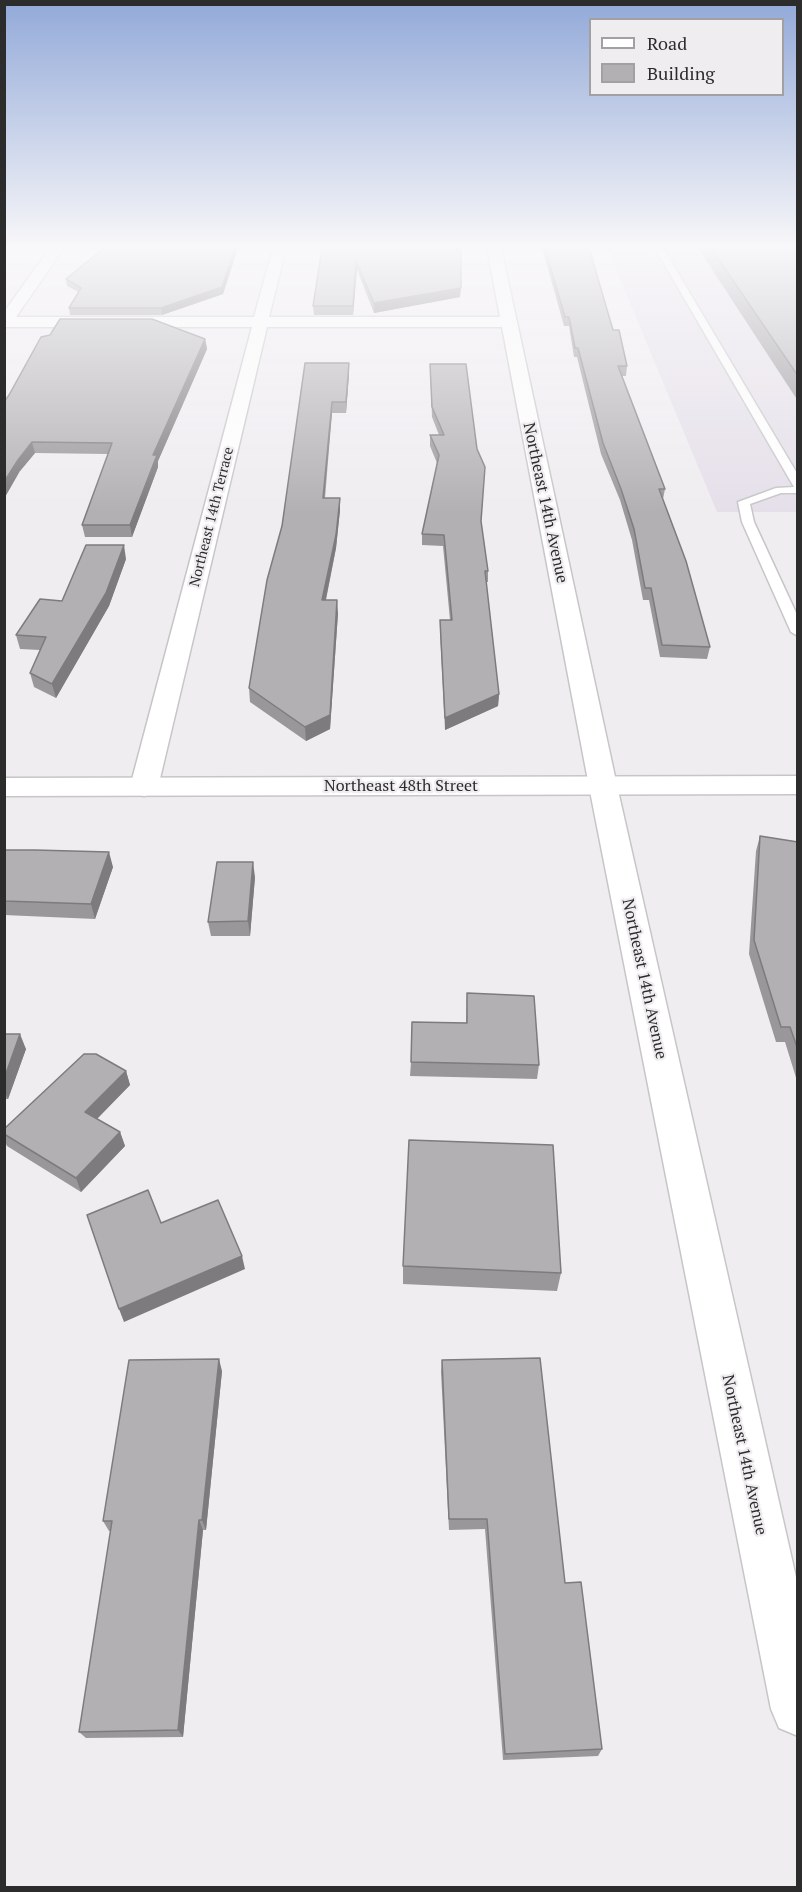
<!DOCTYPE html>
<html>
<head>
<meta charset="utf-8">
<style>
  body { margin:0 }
  #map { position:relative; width:802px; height:1892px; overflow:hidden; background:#f0edf1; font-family:"PT Serif",serif }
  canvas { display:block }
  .frame { position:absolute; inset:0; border:6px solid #2c2c2d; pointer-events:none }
  .legend { position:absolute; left:589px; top:18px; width:195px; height:78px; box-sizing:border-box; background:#f0edf1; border:2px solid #a2a0a3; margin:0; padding:8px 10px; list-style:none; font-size:18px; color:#2c2c2d }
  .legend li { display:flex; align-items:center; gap:12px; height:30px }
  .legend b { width:30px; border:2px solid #a2a0a3 }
</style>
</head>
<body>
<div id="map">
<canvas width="802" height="1892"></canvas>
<div class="frame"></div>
<ul class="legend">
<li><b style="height:8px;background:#fff"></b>Road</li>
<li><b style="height:16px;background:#b2b0b3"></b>Building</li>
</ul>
</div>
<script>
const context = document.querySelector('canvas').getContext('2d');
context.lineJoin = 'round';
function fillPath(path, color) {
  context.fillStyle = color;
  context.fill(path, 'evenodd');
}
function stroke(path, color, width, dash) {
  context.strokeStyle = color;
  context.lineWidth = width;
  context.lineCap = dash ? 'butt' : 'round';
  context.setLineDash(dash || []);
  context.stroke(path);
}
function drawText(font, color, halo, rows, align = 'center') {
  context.font = font + ' "PT Serif",serif';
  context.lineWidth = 4.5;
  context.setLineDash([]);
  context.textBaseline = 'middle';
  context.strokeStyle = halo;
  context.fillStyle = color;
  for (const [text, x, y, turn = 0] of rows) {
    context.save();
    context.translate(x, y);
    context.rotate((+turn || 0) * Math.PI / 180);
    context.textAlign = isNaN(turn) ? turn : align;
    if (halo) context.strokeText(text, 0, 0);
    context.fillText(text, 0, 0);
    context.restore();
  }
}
fillPath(new Path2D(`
  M607,248H797V512H717Z`), '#e5dfe9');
const service = new Path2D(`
  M655,248H663L798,475V493H781L750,504L754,522L798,617V636L791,632L742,522L738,502L776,488L794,487Z`);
const minor = new Path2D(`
  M50,248H64L16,317H254L273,248H286L269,317H500L487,248H501L617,786L798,1586V1736L779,1728L771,1709L589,786L502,327H267L158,787L154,793L144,796L134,793L130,787L252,327H4V312Z`);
const tertiary = new Path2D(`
  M798,776V794L4,796V778Z`);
stroke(service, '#c7c5c8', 3);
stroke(minor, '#c7c5c8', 3);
stroke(tertiary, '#c7c5c8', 3);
fillPath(service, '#fff');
fillPath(minor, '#fff');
fillPath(tertiary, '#fff');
fillPath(new Path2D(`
  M322,248L460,297L374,313L357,270L353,315H314L313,306Z
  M542,248H589L613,330L627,366L626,376H621L665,489L663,499L710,647L707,659L660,657L649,600H643L632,540L620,500L601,454L577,357H574L569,326H564Z
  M698,248H798V401Z
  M237,251L223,294L162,315H70L69,308L79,292L67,286L66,279Z
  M205,339L207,349L158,461V467L132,537H85L82,525L108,454L35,453L20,471L4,402Z
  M305,363L349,374L346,413H332L325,498L340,510L336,548L326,600L338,613L330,729L306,741L250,702L249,688L282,526Z
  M430,364L481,522L488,571V582H486L499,694L498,706L445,730L440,632V620H450L443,546L422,545V534L437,463L430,446V435H439L432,417Z
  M126,559L109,606L56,698L34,687L30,673L40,650L20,649L16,635L62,601Z
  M760,836L798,842V1084L785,1042H776L749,954L756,851Z
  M4,850L113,867L95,919L4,915Z
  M255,877L250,936H211L208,922Z
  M467,993L539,1065L537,1079L410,1076L411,1062L466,1023Z
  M4,1034L26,1049L8,1099H4Z
  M126,1071L130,1085L97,1119L120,1132L125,1146L81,1192L7,1146L4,1140V1129Z
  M403,1266L561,1273L557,1291L403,1284Z
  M442,1360L565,1583L602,1749L598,1756L503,1760L485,1529L449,1530L441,1372Z
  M222,1371L206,1530H203L183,1737L86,1738L79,1732L111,1531H109L103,1521Z`), '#99979a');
fillPath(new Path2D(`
  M235,248H237V251L223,294L162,315L161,308Z
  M356,261L357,270L353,315V306Z
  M461,288L460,297L374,313V303Z
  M205,339L207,349L158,461V467L132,537L130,525L153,455Z
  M349,363V374L346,413V402Z
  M332,402V413L323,510V498Z
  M32,442L35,453L20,471L4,499V482L18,460Z
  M340,498V510L336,548L323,613L322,600Z
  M124,545L126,559L109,606L56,698L52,684Z
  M337,600L338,613L330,729L306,741L305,727Z
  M499,694L498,706L445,730V718Z
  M109,852L113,867L95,919L91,904Z
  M253,862L255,877L250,936L248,921Z
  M20,1034L26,1049L8,1099L4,1090V1079Z
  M126,1071L130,1085L90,1126L85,1112Z
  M120,1132L125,1146L81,1192L76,1178Z
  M242,1256L245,1269L124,1322L119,1309Z
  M219,1359L222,1371L206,1530L202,1520Z
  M199,1520L203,1530L183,1737L178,1730Z`), '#7d7b7d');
const building = new Path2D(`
  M104,248H235L222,287L161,308H69L81,288L66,279Z
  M322,248H461V288L374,303L356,261L353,306H313Z
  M545,248H589L613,330H619L627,366H618L665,489H659L686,561L710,647L662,645L651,588H645L634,529L621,489L603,443L578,348H575L569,317H565Z
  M711,248H798V376Z
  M60,319H152L205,339L153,455H157L130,525H82L112,443L32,442L18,460L4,482V402L9,395L41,337L50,335Z
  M305,363H349L346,402H332L323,498H340L336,535L322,600H337L330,715L305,727L249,688L267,580L282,526Z
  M430,364H466L477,449L485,467L481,521L488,571H485L499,694L445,718L440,620H452L444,535L422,534L439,455L430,435H444L432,407Z
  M86,545H124L106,593L52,684L30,673L46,637L16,635L40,599L62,601Z
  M760,836L798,842V1050L790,1027H781L754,940Z
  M4,850H35L109,852L91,904L4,901Z
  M217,862H253L248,921L208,922Z
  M467,993L534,996L539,1065L411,1062L412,1022L467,1023Z
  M4,1034H20L4,1079Z
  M84,1054H96L126,1071L85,1112L120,1132L76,1178L4,1134V1129Z
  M409,1140L553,1145L561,1273L403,1266Z
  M148,1190L161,1223L218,1200L242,1256L119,1309L87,1215Z
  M540,1358L565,1583L581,1582L602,1749L505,1754L487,1519H449L442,1360Z
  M219,1359L202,1520H199L178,1730L79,1732L112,1521H103L129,1360Z`);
fillPath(building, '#b2b0b3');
stroke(building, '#7d7b7d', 1.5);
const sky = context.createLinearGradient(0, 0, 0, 513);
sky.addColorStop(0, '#92a9d8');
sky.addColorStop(0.48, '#f8f7f9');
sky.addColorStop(1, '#f8f7f900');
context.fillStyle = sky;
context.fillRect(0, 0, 802, 513);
drawText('14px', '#2c2c2d', '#f0edf1', [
  ["Northeast 14th Terrace",212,517,-76]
]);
drawText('16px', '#2c2c2d', '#f0edf1', [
  ["Northeast 14th Avenue",545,503,78],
  ["Northeast 48th Street",401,786],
  ["Northeast 14th Avenue",644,979,78],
  ["Northeast 14th Avenue",744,1455,78]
]);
</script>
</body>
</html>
